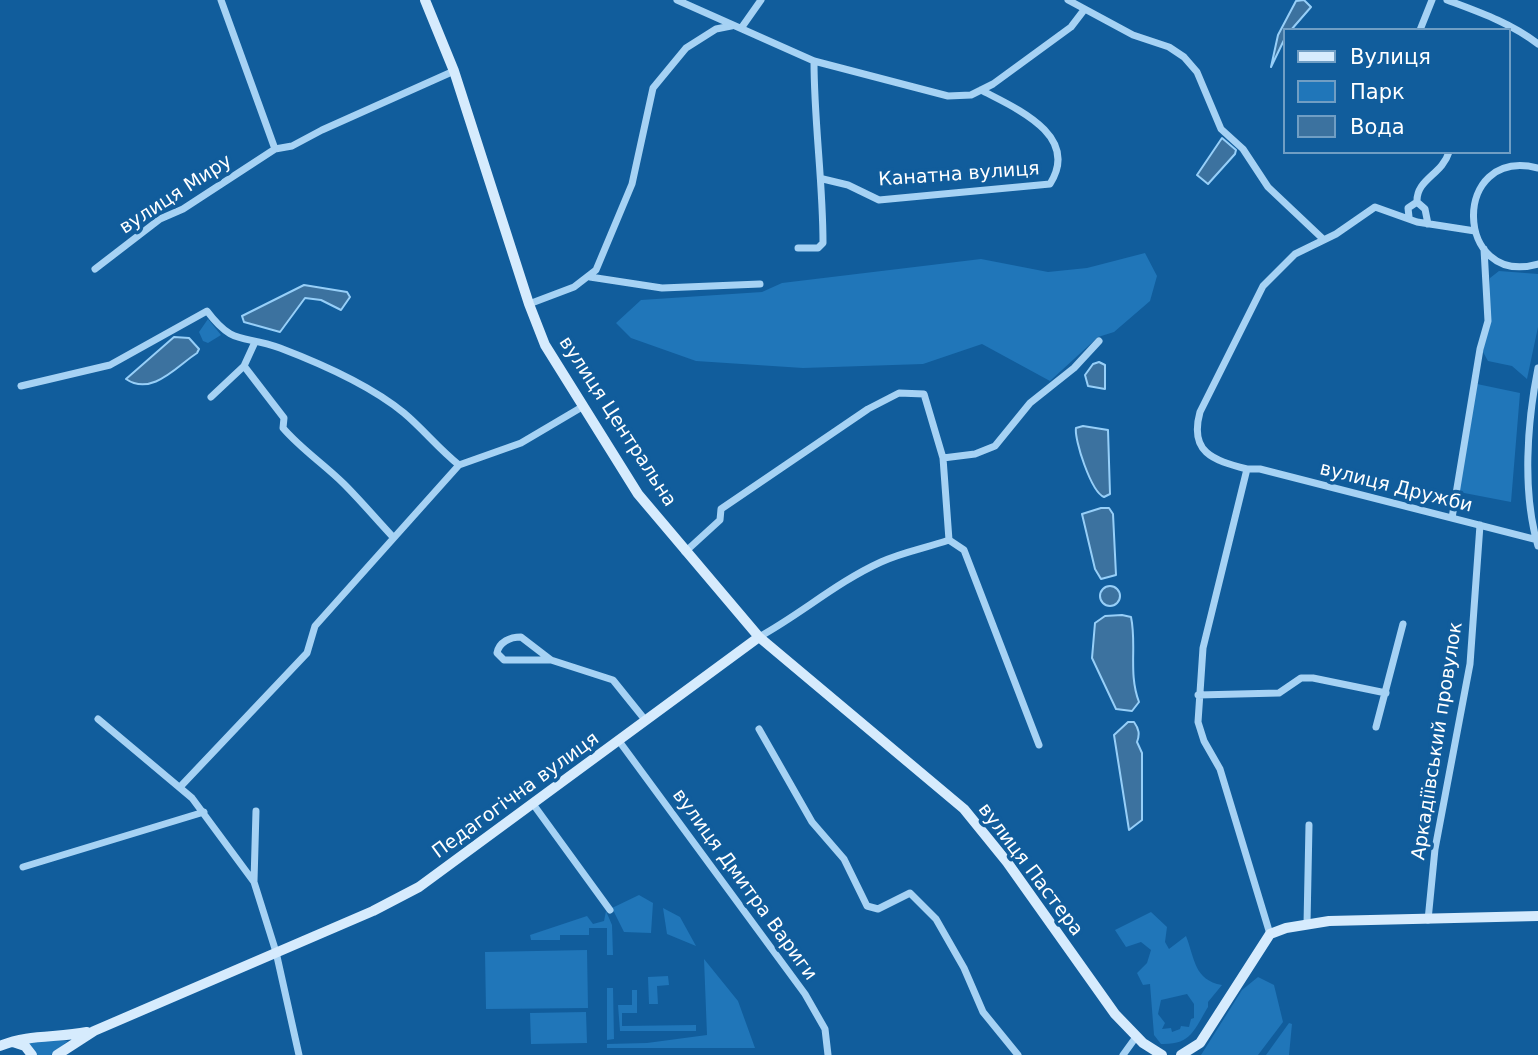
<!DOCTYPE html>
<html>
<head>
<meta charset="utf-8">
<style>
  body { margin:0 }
  #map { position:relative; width:1538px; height:1055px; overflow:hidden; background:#115d9c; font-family:"DejaVu Sans",sans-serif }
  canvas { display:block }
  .legend { position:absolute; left:1283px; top:28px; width:228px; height:126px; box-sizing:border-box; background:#115d9c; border:2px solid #709ec4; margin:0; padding:9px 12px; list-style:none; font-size:21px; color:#fff }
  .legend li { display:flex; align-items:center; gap:14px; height:35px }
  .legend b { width:35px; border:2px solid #709ec4 }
</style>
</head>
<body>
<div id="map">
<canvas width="1538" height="1055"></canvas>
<ul class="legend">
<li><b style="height:9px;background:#d6ebfd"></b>Вулиця</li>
<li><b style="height:19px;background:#2076b9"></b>Парк</li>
<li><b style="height:19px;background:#3c729f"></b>Вода</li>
</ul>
</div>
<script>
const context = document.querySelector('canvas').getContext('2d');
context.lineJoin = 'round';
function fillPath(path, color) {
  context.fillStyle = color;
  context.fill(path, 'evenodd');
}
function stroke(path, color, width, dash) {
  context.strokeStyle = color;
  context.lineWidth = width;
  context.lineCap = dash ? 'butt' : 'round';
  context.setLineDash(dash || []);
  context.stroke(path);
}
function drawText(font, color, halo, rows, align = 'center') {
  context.font = font + ' "DejaVu Sans",sans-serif';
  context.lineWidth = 7;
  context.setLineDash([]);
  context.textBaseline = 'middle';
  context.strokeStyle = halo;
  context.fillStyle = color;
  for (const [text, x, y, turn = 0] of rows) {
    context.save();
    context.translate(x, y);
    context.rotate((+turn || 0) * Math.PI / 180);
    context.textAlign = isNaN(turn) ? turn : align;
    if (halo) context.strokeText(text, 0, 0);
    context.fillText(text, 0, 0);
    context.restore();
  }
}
fillPath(new Path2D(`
  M1145,253L1157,276L1150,301L1114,332L1098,337L1050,381L982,344L923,364L803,368L696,361L631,338L616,323L641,300L762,292L782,283L981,259L1048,272L1087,268Z
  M1499,271L1538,274V327L1527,379L1512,366L1488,361L1483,352L1490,278Z
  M208,319L221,335L208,343L203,341L199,332Z
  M1477,384L1520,393L1511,502L1459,492Z
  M639,895L653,903L651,933L624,932L612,908Z
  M663,908L680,917L696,946L667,934Z
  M606,911L612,925L613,955H607V928H589V935H560V940H531L530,935L587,916L593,924L604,921Z
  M1151,912L1167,927L1165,942L1169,949L1186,936C1195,959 1194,980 1222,985L1208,1002V1007C1194,1030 1191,1045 1161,1044L1154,1035L1150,984L1143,985L1137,973L1147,963L1151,950L1141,942L1126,947L1115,930ZM1187,994L1194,1004V1018L1191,1019L1189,1027L1181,1026L1180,1029L1172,1032L1171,1028L1162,1029L1165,1023L1158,1014L1161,1000Z
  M587,950L588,1008L486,1009L485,952Z
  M704,959L738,1001L755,1048H607V1044L647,1043L707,1035Z
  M668,976L669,985L657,986L658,1004H649L648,977Z
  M1258,977L1274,985L1283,1022L1258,1055H1201L1242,990Z
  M607,988H613L614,1039L607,1040Z
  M632,990H637V1013H622V1026L696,1025V1031H620L618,1005H632Z
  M586,1012L587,1043L531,1044L530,1013Z
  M1289,1023L1292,1024L1289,1055H1266Z
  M36,1040L68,1041L51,1055H35L23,1041Z`), '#2076b9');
const water = new Path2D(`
  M1296,1L1304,0L1311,7L1291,30H1284V40L1271,67L1278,35Z
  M1222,138L1236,150L1235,154L1208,184L1197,175Z
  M304,285L347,292L350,297L341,310L321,300L305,298L280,332L244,322L242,316Z
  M174,337L189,338L199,349L197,353C178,365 152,397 126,379Z
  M1099,362L1105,365V389L1088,386L1085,375L1093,364Z
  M1083,426L1108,430L1110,494L1104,497C1091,492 1074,439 1076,428Z
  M1101,508H1109L1113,514L1116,575L1101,579L1095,569L1082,514Z
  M1100 596a10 10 0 1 1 20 0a10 10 0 1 1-20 0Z
  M1122,615L1131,617C1137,645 1128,673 1139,702L1132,711L1116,709L1092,658L1095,623L1105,616Z
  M1128,722H1134C1139,729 1140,734 1137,742L1142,753V820L1129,830L1114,735Z`);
fillPath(water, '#3c729f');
stroke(water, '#97cff8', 2);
stroke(new Path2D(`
  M221,0L275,149
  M677,0L814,61L948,96L971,95L993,84L1071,27L1084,10
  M1068,0L1133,35L1169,47L1184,57L1197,72L1221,129L1243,149L1268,187L1323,239
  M1447,0C1479,12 1511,23 1538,44
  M742,27L761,0
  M1420,30L1432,0
  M1538,168C1450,146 1454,288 1538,264
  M823,179L848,185L879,200L1050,184C1081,135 1015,108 981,90
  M1417,202C1416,179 1442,175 1449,152
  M1417,202L1425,209L1428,224
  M1409,217L1408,208L1417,202
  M798,248H818L823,243C823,182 814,122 814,61
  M95,269L160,219L183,209L275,149L292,146L322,130L454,71
  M590,277L662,288L760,284
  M529,304L574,287L596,270L632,184L653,88L686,48L716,29L731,26
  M244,366L284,418L283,428C302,450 324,464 344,484C361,501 377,520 393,537
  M1538,368C1527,423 1522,492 1538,546
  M21,386L110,365L207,311C234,347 243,334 280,348C322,364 370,385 404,413C423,429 439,449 459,465L521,443L582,407
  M211,397L244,366L255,342
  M943,458L975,454L995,446L1030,403L1074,368L1099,341
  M1247,469H1260L1538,540
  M1452,518L1480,349L1488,321L1484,249
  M685,552L720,520L721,509L868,409L899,393L924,394L943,458L949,540L964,550L1039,745
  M759,637C801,614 837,582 881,562C903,552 926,548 949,540
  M551,660H504L497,653C499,642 510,637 521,637L551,660L613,680L646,721
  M1198,695L1279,693L1301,678H1313L1386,693
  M98,719L192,798L254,882L276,952L299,1055
  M1376,727L1403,624
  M759,729L812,822L844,859L867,906L878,909L910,893L936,919L964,968L983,1012L1018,1055
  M619,741L805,994L825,1029L828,1055
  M181,786L307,653L315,626L459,465
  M533,804L610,910
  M23,867L204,812
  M254,881L256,811
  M1428,920L1435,849L1470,664L1480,525
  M1307,924L1309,825
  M1270,934L1220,769L1204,741L1198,722L1203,648L1247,469C1212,460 1189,452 1200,412L1263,286L1295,254L1336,234L1375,207L1417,222L1475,231
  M1123,1055L1136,1037`), '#a6d2f4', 7);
stroke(new Path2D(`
  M425,0L454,71L529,304L545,345L638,494L759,637L964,809L1007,862L1115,1014L1143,1043L1162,1055
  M13,1042L25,1046L32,1055
  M0,1046C28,1034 57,1038 87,1032
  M57,1055L94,1031L373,911L419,887L759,637
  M1181,1055L1200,1043L1270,934L1286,928L1329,921L1538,916`), '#d6ebfd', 10);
drawText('19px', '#fff', '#115d9c', [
  ["Канатна вулиця",959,175,-4],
  ["вулиця Миру",176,195,-33],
  ["вулиця Центральна",617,422,57],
  ["вулиця Дружби",1396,488,14],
  ["Аркадіївський провулок",1438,741,-81],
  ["Педагогічна вулиця",516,796,-36],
  ["вулиця Пастера",1030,870,53],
  ["вулиця Дмитра Вариги",744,885,54]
]);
</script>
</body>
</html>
